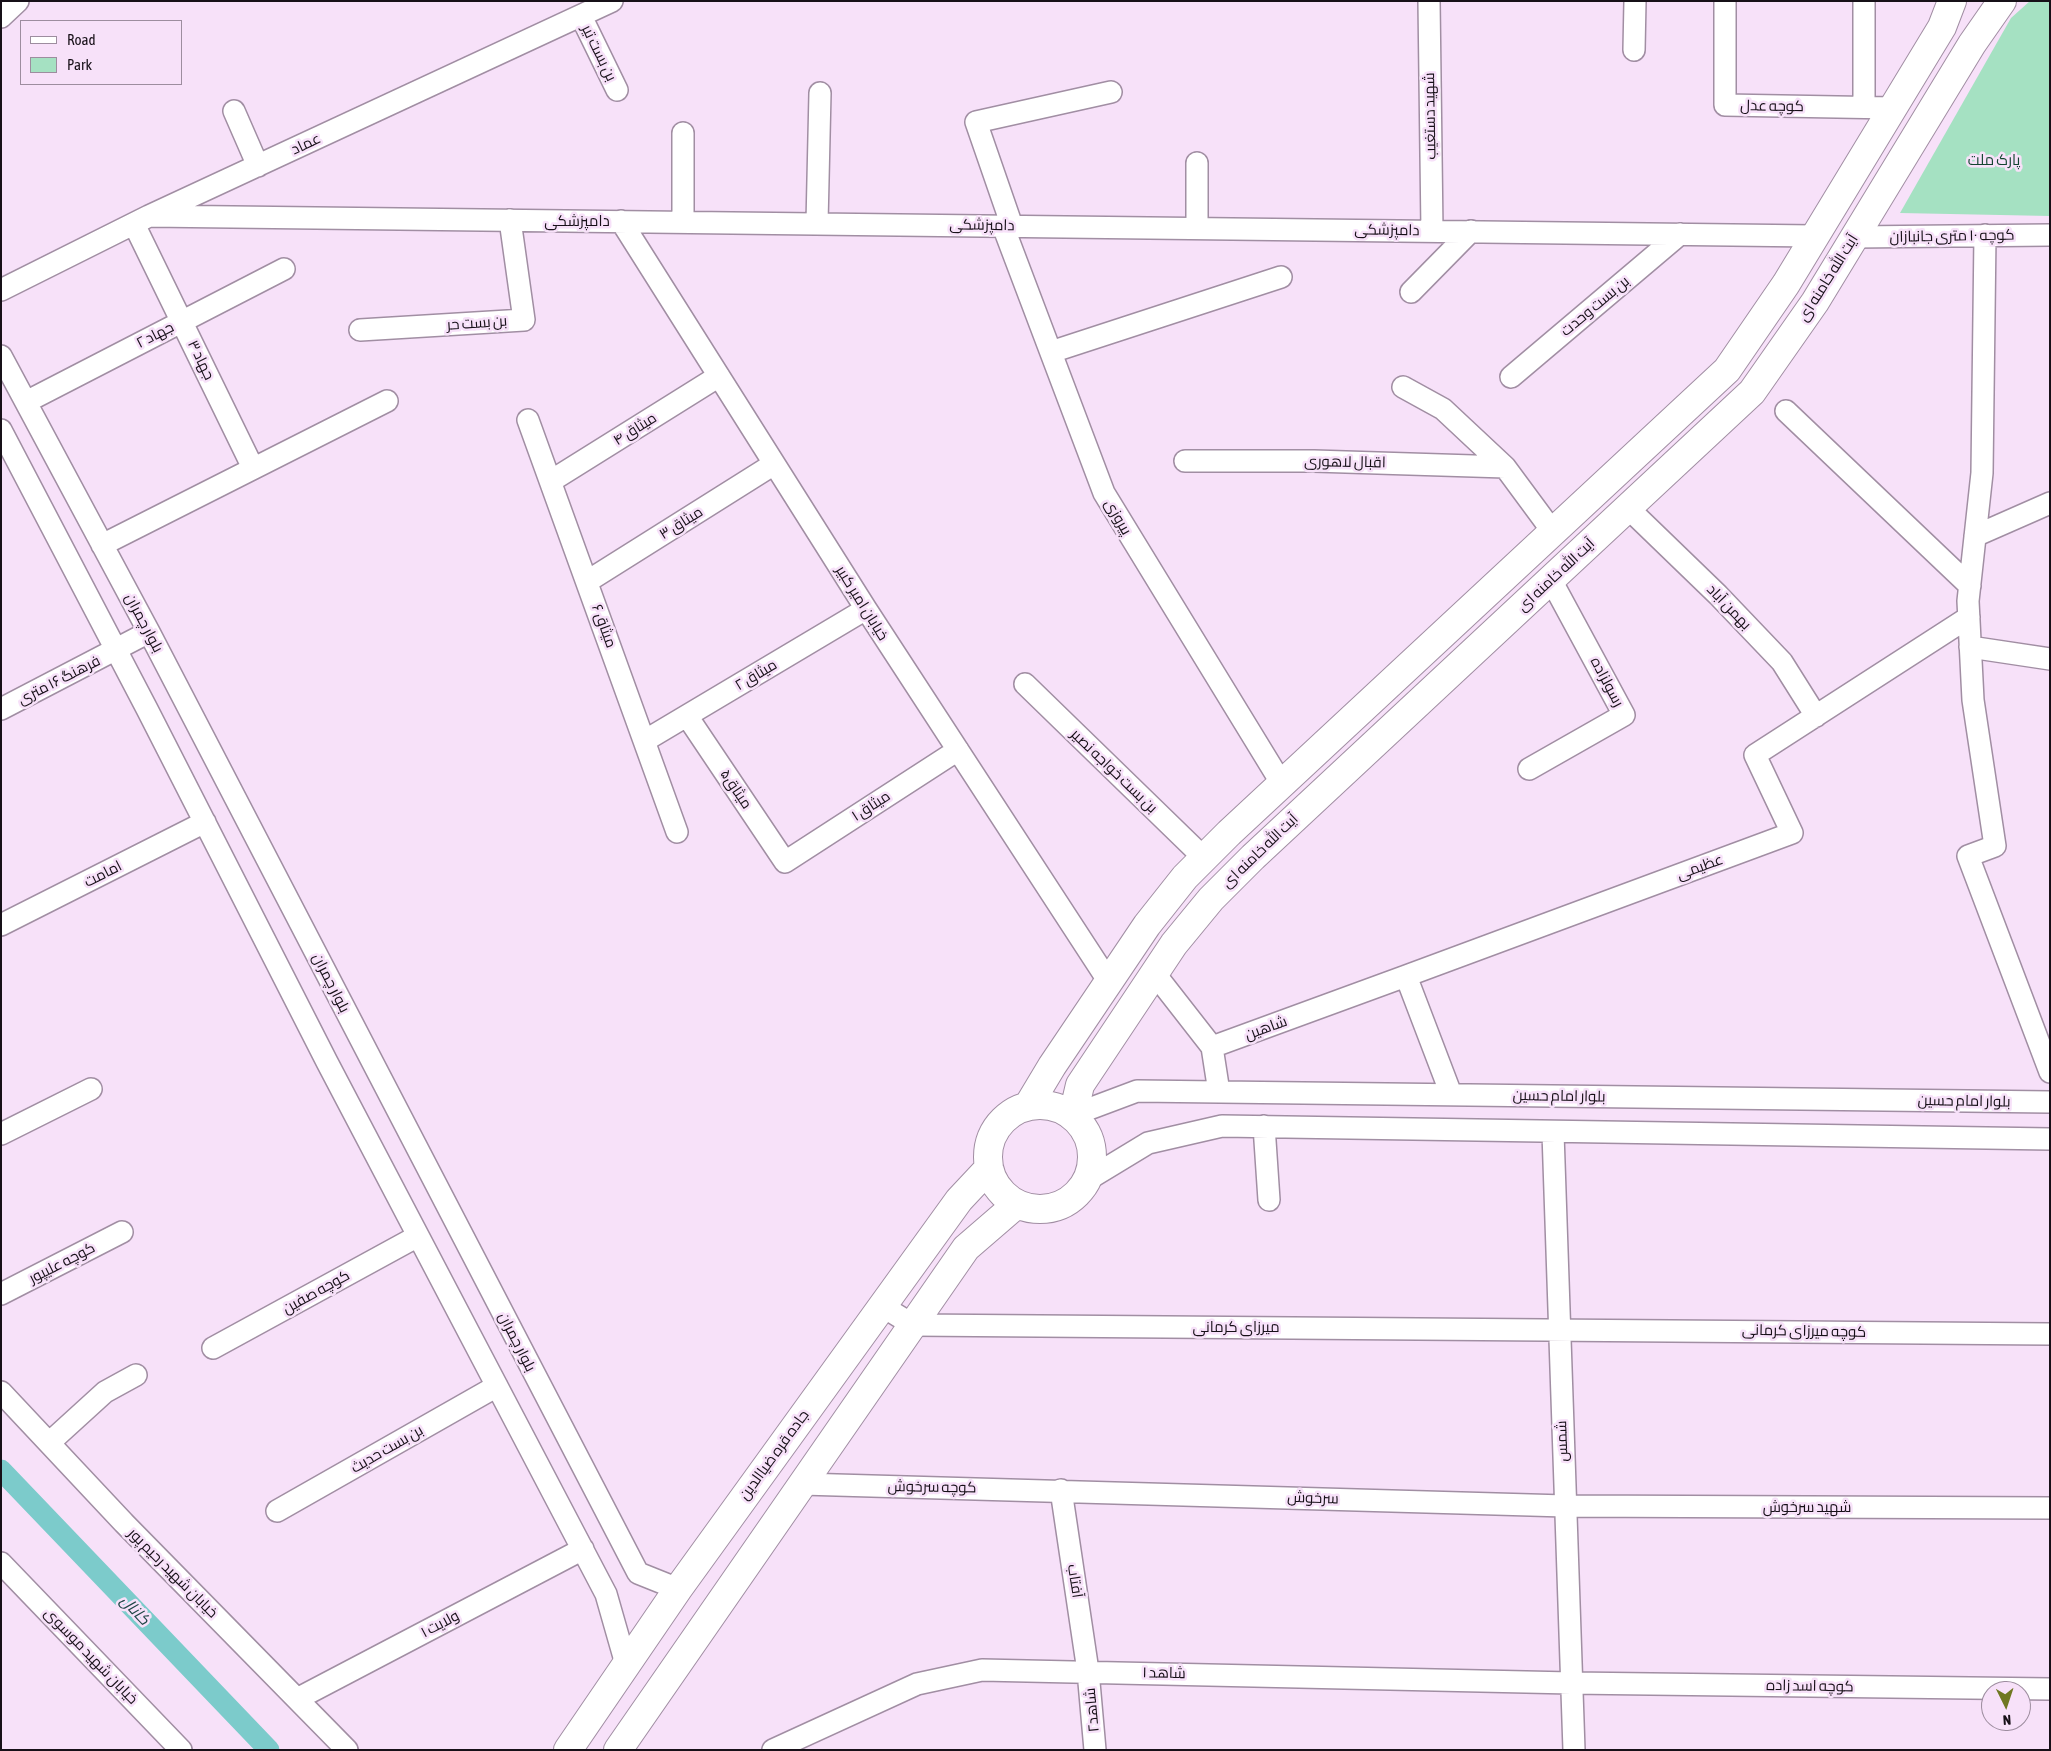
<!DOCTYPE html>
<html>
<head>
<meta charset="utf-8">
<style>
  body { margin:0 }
  #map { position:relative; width:2051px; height:1751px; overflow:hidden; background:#f7e1f9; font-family:"Asap Condensed",sans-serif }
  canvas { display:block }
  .frame { position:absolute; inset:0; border:2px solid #171018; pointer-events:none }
  .legend { position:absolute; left:20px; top:20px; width:162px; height:65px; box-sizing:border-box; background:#f7e1f9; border:1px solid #9d8d9f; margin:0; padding:6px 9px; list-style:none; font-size:15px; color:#171018 }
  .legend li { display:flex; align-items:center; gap:10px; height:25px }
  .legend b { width:25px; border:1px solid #9d8d9f }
  .north { position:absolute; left:1981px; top:1681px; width:50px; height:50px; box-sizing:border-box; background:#f7e1f9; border:1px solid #9d8d9f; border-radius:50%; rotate:176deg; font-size:14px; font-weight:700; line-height:20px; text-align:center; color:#171018 }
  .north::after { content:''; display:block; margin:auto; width:18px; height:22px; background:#707822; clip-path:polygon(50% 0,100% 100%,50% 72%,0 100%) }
</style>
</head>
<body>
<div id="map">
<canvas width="2051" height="1751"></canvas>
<div class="frame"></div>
<ul class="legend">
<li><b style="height:6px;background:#fff"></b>Road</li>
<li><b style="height:14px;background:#a5e1c2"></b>Park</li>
</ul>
<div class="north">N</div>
</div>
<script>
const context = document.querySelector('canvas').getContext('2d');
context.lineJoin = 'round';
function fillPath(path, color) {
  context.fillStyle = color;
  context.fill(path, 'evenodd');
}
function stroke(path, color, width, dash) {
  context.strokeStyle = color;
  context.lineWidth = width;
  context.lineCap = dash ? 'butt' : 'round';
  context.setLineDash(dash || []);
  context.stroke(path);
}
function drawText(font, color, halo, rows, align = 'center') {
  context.font = font + ' "Asap Condensed",Cairo,sans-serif';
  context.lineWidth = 5;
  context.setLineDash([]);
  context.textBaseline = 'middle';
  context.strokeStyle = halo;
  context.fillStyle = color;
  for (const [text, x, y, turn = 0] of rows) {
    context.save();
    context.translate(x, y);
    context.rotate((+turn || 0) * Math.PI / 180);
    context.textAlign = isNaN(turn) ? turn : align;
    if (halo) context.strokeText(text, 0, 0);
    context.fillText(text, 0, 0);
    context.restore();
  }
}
fillPath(new Path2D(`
  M2030,1H2050V216L1900,213L2011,18Z`), '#a5e1c2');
stroke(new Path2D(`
  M1,1470L269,1750`), '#7ccbcb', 21);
const minor = new Path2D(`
  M1429,1L1432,231
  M1725,1V105L1893,108
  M581,16L617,90
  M1,17L18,1
  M1634,50L1635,1
  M1864,107V1
  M234,111L258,166
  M683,133V222
  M1197,163V228
  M149,216L1815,236
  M621,221L866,609L1109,982
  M817,223L820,93
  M134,224L253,468
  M1003,226L1104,493L1282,784
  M1012,226L976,122L1111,92
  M1985,235L1982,473L1968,601L1973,700L1995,846L1968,856L2050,1072
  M1854,237L2050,235
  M1,290L149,216L612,1
  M1411,292L1471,231
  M360,330L524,320L510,220
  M1051,352L1281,277
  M1,356L149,632L638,1573L678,1589
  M1511,377L1680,234
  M1403,387L1443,409L1505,467L1553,532
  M26,402L284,269
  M1786,411L1970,586
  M528,420L677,832
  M1,430L147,709L327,1062L606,1594L626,1664
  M1185,461H1314L1505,467
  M551,481L719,376
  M1628,508L1718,595L1782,662L1816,716
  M1975,536L2050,503
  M102,545L387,401
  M588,581L774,464
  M1970,647L2050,659
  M1025,684L1204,858
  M1,709L149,632
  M687,716L785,862L958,750
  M646,740L866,609
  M1529,769L1624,715L1551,580
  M1,925L205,822
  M1155,974L1212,1047L1406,976
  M1212,1047L1219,1092
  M1451,1094L1406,976L1792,833L1755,755L1969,617
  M1073,1115L1137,1091L2050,1102
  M1264,1126L1269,1200
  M1553,1133L1574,1750
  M1,1134L91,1089
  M1087,1180L1148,1143L1222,1126L2050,1139
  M1,1294L122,1232
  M882,1306L913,1325L2050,1334
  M213,1348L418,1236
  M1,1392L124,1523L347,1750
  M49,1443L105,1392L136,1375
  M802,1484L1565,1506L2050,1508
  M1061,1490L1088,1671L1095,1750
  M277,1511L497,1386
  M1,1563L181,1750
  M297,1699L583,1549
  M773,1750L917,1684L982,1670L1571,1683L2050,1689`);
const major = new Path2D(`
  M988 1157a52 52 0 1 1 104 0a52 52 0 1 1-104 0Z
  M1028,1106L1052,1066L1147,925L1185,877L1229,833L1727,370L1786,284L1942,27L1952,1
  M1073,1115L1080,1085L1174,944L1211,899L1253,857L1752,392L1815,302L1972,44L2002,1
  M568,1750L678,1589L959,1200L989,1168
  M618,1750L966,1248L1017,1204`);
stroke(minor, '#a18ea3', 24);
stroke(major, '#a18ea3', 30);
stroke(minor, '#fff', 21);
stroke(major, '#fff', 28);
drawText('15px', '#171018', '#f7e1f9', [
  ["بن بست تیر",599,53,64],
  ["کوچه عدل",1772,106,1],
  ["شهید دستغیب",1430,116,-91],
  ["عماد",306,144,-25],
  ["دامپزشکی",577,221],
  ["دامپزشکی",982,225,1],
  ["دامپزشکی",1387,230,1],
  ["کوچه ۱۰ متری جانبازان",1952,236,-1],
  ["آیت الله خامنه ای",1828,278,-58],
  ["بن بست وحدت",1595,306,-40],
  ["بن بست حر",477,323,-4],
  ["جهاد ۲",155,335,-27],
  ["جهاد ۳",201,360,64],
  ["میثاق ۴",635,429,-32],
  ["اقبال لاهوری",1345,462,1],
  ["پیروزی",1118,517,60],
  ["میثاق ۳",681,523,-32],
  ["آیت الله خامنه ای",1556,575,-43],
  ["خیابان امیر کبیر",862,603,58],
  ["بهمن آباد",1729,607,46],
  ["بلوار چمران",144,623,62],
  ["میثاق ۶",604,626,70],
  ["میثاق ۲",756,675,-31],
  ["فرهنگ ۱۶ متری",59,680,-27],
  ["رسولزاده",1607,682,62],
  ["بن بست خواجه نصیر",1114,771,44],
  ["میثاق۵",736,789,56],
  ["میثاق ۱",871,806,-33],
  ["آیت الله خامنه ای",1260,851,-44],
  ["عظیمی",1700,867,-20],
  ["امامت",103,874,-27],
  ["بلوار چمران",331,983,63],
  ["شاهین",1266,1028,-20],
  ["بلوار امام حسین",1559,1096,1],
  ["بلوار امام حسین",1964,1101,1],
  ["کوچه علیپور",62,1263,-27],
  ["کوچه صفین",316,1292,-29],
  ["میرزای کرمانی",1236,1327],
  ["کوچه میرزای کرمانی",1804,1331,1],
  ["بلوار چمران",517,1342,63],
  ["شمس",1562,1441,-92],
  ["بن بست حدیث",387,1449,-30],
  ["جاده قره ضیاالدین",774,1455,-54],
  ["کوچه سرخوش",932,1487,1],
  ["سرخوش",1313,1498,2],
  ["شهید سرخوش",1807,1507],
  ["خیابان شهید رحیم پور",173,1573,45],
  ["آفتاب",1075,1581,81],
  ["ولایت ۱",440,1624,-28],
  ["خیابان شهید موسوی",91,1656,46],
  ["شاهد ۱",1164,1673,1],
  ["کوچه اسد زاده",1810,1686,1],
  ["شاهد۲",1092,1710,-95]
]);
drawText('15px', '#144531', '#f7e1f9', [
  ["پارک ملت",1994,160]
]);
drawText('italic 16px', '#204646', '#f7e1f9', [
  ["کانال",135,1610,46]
]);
</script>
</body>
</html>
